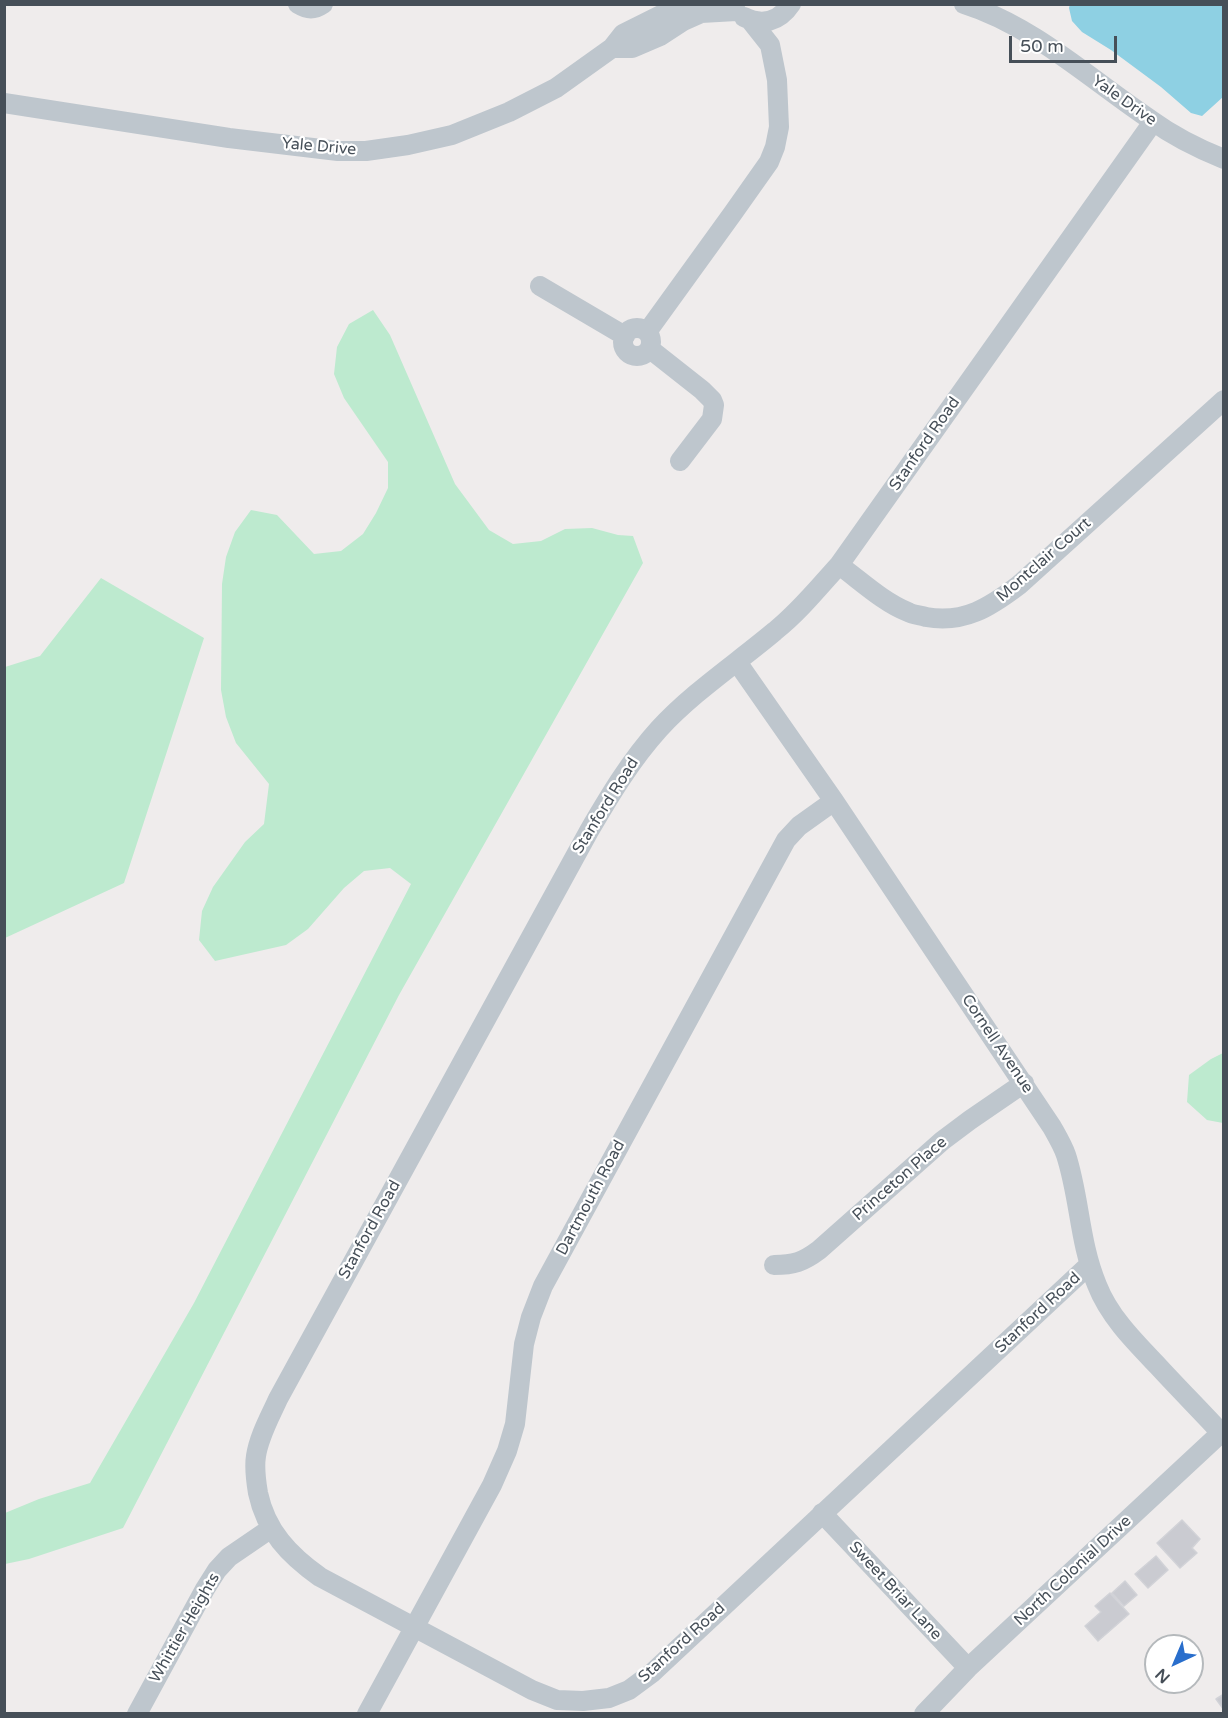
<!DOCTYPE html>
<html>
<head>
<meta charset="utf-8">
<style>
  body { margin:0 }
  #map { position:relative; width:1228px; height:1718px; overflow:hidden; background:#efecec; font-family:"Varela Round",sans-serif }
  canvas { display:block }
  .frame { position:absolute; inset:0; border:6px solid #464f58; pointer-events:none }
  .north { position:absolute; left:1144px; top:1634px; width:60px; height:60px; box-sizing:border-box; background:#fff; border:2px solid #b5b9bc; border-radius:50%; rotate:224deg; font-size:16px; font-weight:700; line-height:24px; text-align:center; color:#464f58 }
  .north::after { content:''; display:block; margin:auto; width:21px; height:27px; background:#296ecc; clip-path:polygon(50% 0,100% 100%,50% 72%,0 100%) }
  .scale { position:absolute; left:1009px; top:36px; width:108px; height:27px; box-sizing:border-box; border:3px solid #464f58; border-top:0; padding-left:8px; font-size:18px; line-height:21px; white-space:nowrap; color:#464f58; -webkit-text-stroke:4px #fff; paint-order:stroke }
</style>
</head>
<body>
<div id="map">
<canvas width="1228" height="1718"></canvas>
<div class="frame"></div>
<div class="north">N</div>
<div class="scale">50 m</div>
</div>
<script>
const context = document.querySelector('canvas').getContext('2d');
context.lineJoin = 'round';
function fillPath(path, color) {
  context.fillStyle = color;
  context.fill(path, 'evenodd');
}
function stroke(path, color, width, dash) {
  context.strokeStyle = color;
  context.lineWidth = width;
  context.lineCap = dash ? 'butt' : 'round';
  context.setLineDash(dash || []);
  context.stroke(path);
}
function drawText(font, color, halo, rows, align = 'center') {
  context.font = font + ' "Varela Round",sans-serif';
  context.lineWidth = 4.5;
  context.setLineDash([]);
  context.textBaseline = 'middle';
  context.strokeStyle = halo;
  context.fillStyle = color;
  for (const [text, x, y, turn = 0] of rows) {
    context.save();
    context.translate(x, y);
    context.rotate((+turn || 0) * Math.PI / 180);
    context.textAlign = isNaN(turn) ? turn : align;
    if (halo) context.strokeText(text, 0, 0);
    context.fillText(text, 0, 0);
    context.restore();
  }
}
fillPath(new Path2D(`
  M373,310L390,335L455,484L489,530L513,544L541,541L565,529L592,528L618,535L633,536L643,563L399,995L123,1528L29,1559L5,1564V1513L39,1499L90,1483L194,1303L411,884L390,868L364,871L344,888L308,929L286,945L215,961L199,940L202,911L213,887L245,842L264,824L269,784L236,743L226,717L221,690L222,584L226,557L235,532L251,510L277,515L314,554L341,551L363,534L376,513L388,488V462L344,398L334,374L337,347L349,324Z
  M101,578L204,638L124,883L5,938V667L40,656Z
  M1223,1053V1123L1207,1120L1187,1102L1189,1075L1211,1059Z`), '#bdeacf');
fillPath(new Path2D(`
  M1070,4L1223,5V97L1202,116L1191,113L1161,87L1111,50L1082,32L1072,21L1069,8Z`), '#8ed0e3');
const building = new Path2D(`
  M1182,1520L1200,1539L1192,1548L1197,1553L1180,1568L1157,1543Z
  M1156,1556L1168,1570L1148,1588L1135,1574Z
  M1125,1581L1137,1595L1124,1606L1112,1593Z
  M1110,1593L1129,1614L1098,1641L1085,1626L1101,1612L1095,1606Z
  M1224,1694V1710L1216,1699Z`);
fillPath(building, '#cacbd1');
stroke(building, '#d1d2d7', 1.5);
stroke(new Path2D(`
  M298,4C308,10 314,10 323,4
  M964,4C1034,26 1091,80 1151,120C1173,136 1199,149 1224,159
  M744,17C762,26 779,22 791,4
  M612,48H632L660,36L683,21L701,13L736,11
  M4,103L229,138L338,151H366L408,145L452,135L509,112L556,88L612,48L623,34L683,4
  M540,286L625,336
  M623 342a14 14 0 1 1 28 0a14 14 0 1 1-28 0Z
  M647,332L733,213L769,162L775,147L779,127L777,80L770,45L751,21
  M650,349L702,390L712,400L714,405L712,419L680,461
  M839,565C861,581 883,602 908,612C913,615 920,615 926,617C964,624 990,607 1019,585L1224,400
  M737,662L834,801L1052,1127C1057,1136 1063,1146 1066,1155C1080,1198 1079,1242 1097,1285C1109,1316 1134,1341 1157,1365C1179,1389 1202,1412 1224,1436
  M774,1265C794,1265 803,1262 819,1250L942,1141L970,1120L1024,1083
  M1089,1265L652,1673L629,1690L609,1698L583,1701L557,1700L532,1690L320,1577C289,1555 266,1531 258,1493C256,1481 254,1468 256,1456C259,1436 270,1417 278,1399L589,831C610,795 631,760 659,729C693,692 737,663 775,631C799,612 819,587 839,565L1153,122
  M822,1513L968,1668
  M137,1714L205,1589L217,1570L229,1557L270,1529
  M367,1714L492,1485L507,1451L515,1424L524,1344L531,1317L543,1286L786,840L799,826L834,801
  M924,1714L968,1668L1224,1430`), '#bec6cd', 20);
drawText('16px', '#464f58', '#fff', [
  ["Yale Drive",1124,101,35],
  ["Yale Drive",319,147,5],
  ["Stanford Road",925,444,-55],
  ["Montclair Court",1044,560,-41],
  ["Stanford Road",606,806,-58],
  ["Cornell Avenue",997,1044,56],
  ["Princeton Place",900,1179,-41],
  ["Dartmouth Road",591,1198,-62],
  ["Stanford Road",370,1230,-61],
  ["Stanford Road",1038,1313,-43],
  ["North Colonial Drive",1073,1571,-43],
  ["Sweet Briar Lane",895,1591,47],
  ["Whittier Heights",185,1628,-60],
  ["Stanford Road",682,1643,-42]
]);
</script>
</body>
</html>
